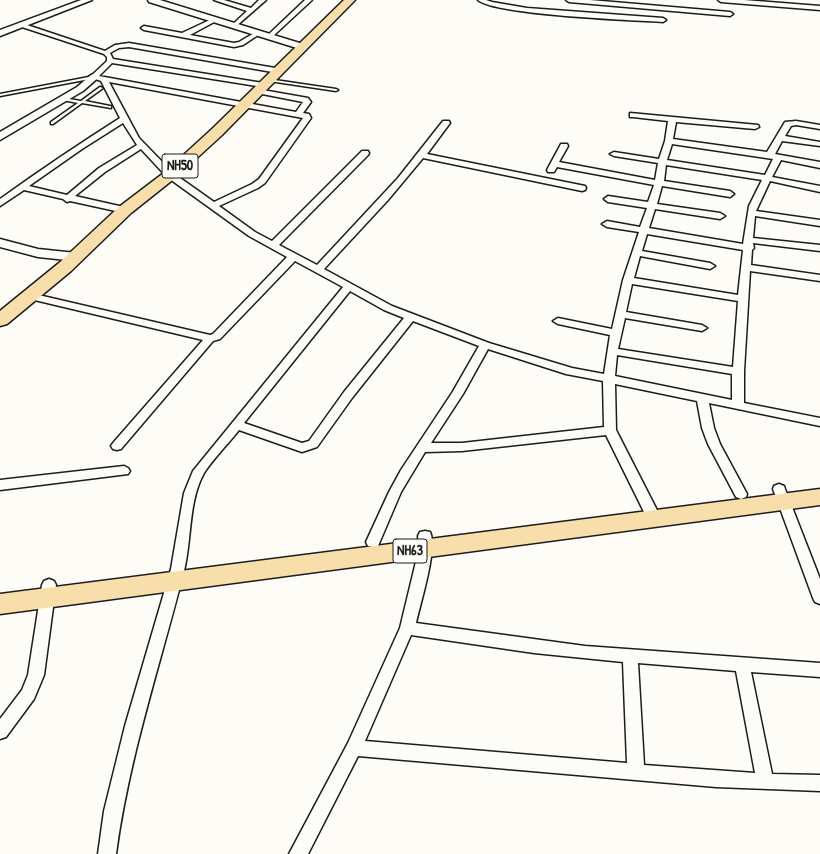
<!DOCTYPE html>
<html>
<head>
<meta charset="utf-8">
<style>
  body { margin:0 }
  canvas { display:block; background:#fdfcf7 }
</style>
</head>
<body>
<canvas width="820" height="854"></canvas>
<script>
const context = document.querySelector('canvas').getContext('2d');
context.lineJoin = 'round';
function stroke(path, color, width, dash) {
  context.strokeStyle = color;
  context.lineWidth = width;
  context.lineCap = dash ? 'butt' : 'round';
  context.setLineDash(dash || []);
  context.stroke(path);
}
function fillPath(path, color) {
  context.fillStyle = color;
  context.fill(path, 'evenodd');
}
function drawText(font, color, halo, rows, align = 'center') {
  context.font = font + ' "Patrick Hand",sans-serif';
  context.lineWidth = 4;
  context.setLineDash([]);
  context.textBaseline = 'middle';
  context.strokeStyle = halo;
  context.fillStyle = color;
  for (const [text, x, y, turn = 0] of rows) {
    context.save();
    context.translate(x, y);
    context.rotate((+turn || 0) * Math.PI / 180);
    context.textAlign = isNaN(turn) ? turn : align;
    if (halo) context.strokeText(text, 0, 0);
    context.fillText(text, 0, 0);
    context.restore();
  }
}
const service = new Path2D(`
  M94,76H95V78L0,96V94Z
  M268,79L336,89L338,90L336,91L269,81H268Z
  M100,87L103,88L85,101L110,106H111V108L82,103L53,124H51V122L78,103L63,100V98L81,101Z`);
const minor = new Path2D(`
  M214,0H224L251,8L259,0H266L234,28L231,26L232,25L247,11Z
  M305,0H312L272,37H268V35Z
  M478,0H486L492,2L527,8L663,18L666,20L663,22C632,20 496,15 478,0Z
  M566,0H590L730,12L733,14L730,16L569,2Z
  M718,0H744L820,6V10L721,2Z
  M214,18L217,20L216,21L190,35L234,43L239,42L256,32L261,33L243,45L234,47L144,30L141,28L144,26L182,33Z
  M21,23L105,51L115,45L129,43L281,69V73H278L129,47L119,48L110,53L113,59L263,83L267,85L263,87L112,63L99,76L296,112L303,102L257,93L253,91L257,89L308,98L311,102L303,113L309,114L311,118L265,183L258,188L219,206L255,232L272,241L362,151H368L369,153L368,155L279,245L317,265L398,178L443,121H449L450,123L427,154L585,186L586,188L585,190L582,191L423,158L388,200L324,269L392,306L489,343L572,368L604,374L610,335L558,324L553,321L558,318L612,329L623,280L639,232L607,227L602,224L607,221L640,227L647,208L608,202L604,199L608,196L648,202L654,185L557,167L554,172H548L547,170L561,144H567L568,146L559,162L655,180L658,163L614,156L610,154L614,152L659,159L665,141L668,121L633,117H630V113L758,125L759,127L755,129L676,122L673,139L767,152L785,122L796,121L820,125V129L796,125L791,126L785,136L820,142V146L782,141L775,154L820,162V168L781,160L772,177L820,186V192L770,181L756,211L820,220V226L755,216L753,238L820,245V251L753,243L754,248L752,250L751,265L820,275V281L750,271L744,371V403L820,418V426L709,403L714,428L720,444L747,494L746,497L741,499L736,497L708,444L702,428L697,401L615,384L616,430L661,518L659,522L654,523L649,522L606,435L462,451L425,452L401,492L378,546L373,547L368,546L366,542L389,492L401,470L452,393L479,346L413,321L352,398L317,447L302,452L239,430C228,444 213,459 204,473C188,502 192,539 184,571C160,665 129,757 116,854H98L104,811L125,726L171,569L184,493L193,471L343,287L295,261L220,339L213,341L121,449L117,450L113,449L111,446L113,443L203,340L26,298L25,296L26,294L30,293L210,335L213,334L287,257L249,236L167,177L141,149L105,172L75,196L128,208L129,210L128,212L125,213L70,201L67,202L63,199L24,190L0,206V199C39,171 79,144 120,118L101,81L90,77L107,61V57L104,54L19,26L18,25ZM109,82L303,118L259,179L252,184L214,202L173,173L139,138ZM123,123L137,145L99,168L67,195L29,186L82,149ZM672,144L773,159L765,175L667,160ZM666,165L762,180L749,206L743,244L649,228L655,209L720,219L725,216L720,213L657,204L662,186L730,197L734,194L730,191L664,181ZM647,234L743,250L738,295L634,278L640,256L710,269L715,266L710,263L642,251ZM632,284L738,301L733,367L618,349L625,318L702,331L707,328L702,325L626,312ZM350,291L384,310L404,318L344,392L309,441L302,443L244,423ZM488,349L566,374L603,381L604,427L462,443H431L463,394ZM617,355L732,374V400L615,376Z
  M124,466L128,468L130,471L128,474L0,490V480Z
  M779,484L784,486L785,489L820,579V604L815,602L813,598L773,489L774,486Z
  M425,531L430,532C438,548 420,604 416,623L585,646L820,663V677L751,672L772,774L820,775V791L716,787L358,756L308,854H289L348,743L400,628L419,549L418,536L420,532ZM411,635L534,653L623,662L627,763L365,741ZM638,663L736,671L755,773L644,765Z
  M49,579L54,581L56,585L44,675L34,699L6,737L0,739V719L22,690L28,675L42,585L44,581Z`);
const tertiary = new Path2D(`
  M81,0H92L0,36V30Z
  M148,0H160L306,45L307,47L303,50L300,49L149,2Z
  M94,74L99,77L83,91L0,140V132L77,87L91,75Z
  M0,239L38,249L76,253L81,254L82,257L81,260L76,261L38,257L0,247Z`);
const trunk = new Path2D(`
  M344,0H355L222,135L175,178L131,213L71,271L7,324L0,326V311L59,263L119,207L165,172L212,129Z
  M820,489V505L0,614V594Z`);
stroke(service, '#1c1c1c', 3);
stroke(minor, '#1c1c1c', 3);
stroke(tertiary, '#1c1c1c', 3);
stroke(trunk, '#1c1c1c', 3);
fillPath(service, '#fdfcf7');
fillPath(minor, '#fdfcf7');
fillPath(tertiary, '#fdfcf7');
fillPath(trunk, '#f8deab');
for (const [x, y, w] of [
  [180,166,36],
  [410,551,34]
]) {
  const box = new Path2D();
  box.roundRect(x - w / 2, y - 12, w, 24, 3);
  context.fillStyle = '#fdfcf7';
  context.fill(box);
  stroke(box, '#1c1c1c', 1);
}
drawText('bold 14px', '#1c1c1c', null, [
  ["NH50",180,166],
  ["NH63",410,551]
]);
</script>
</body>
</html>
